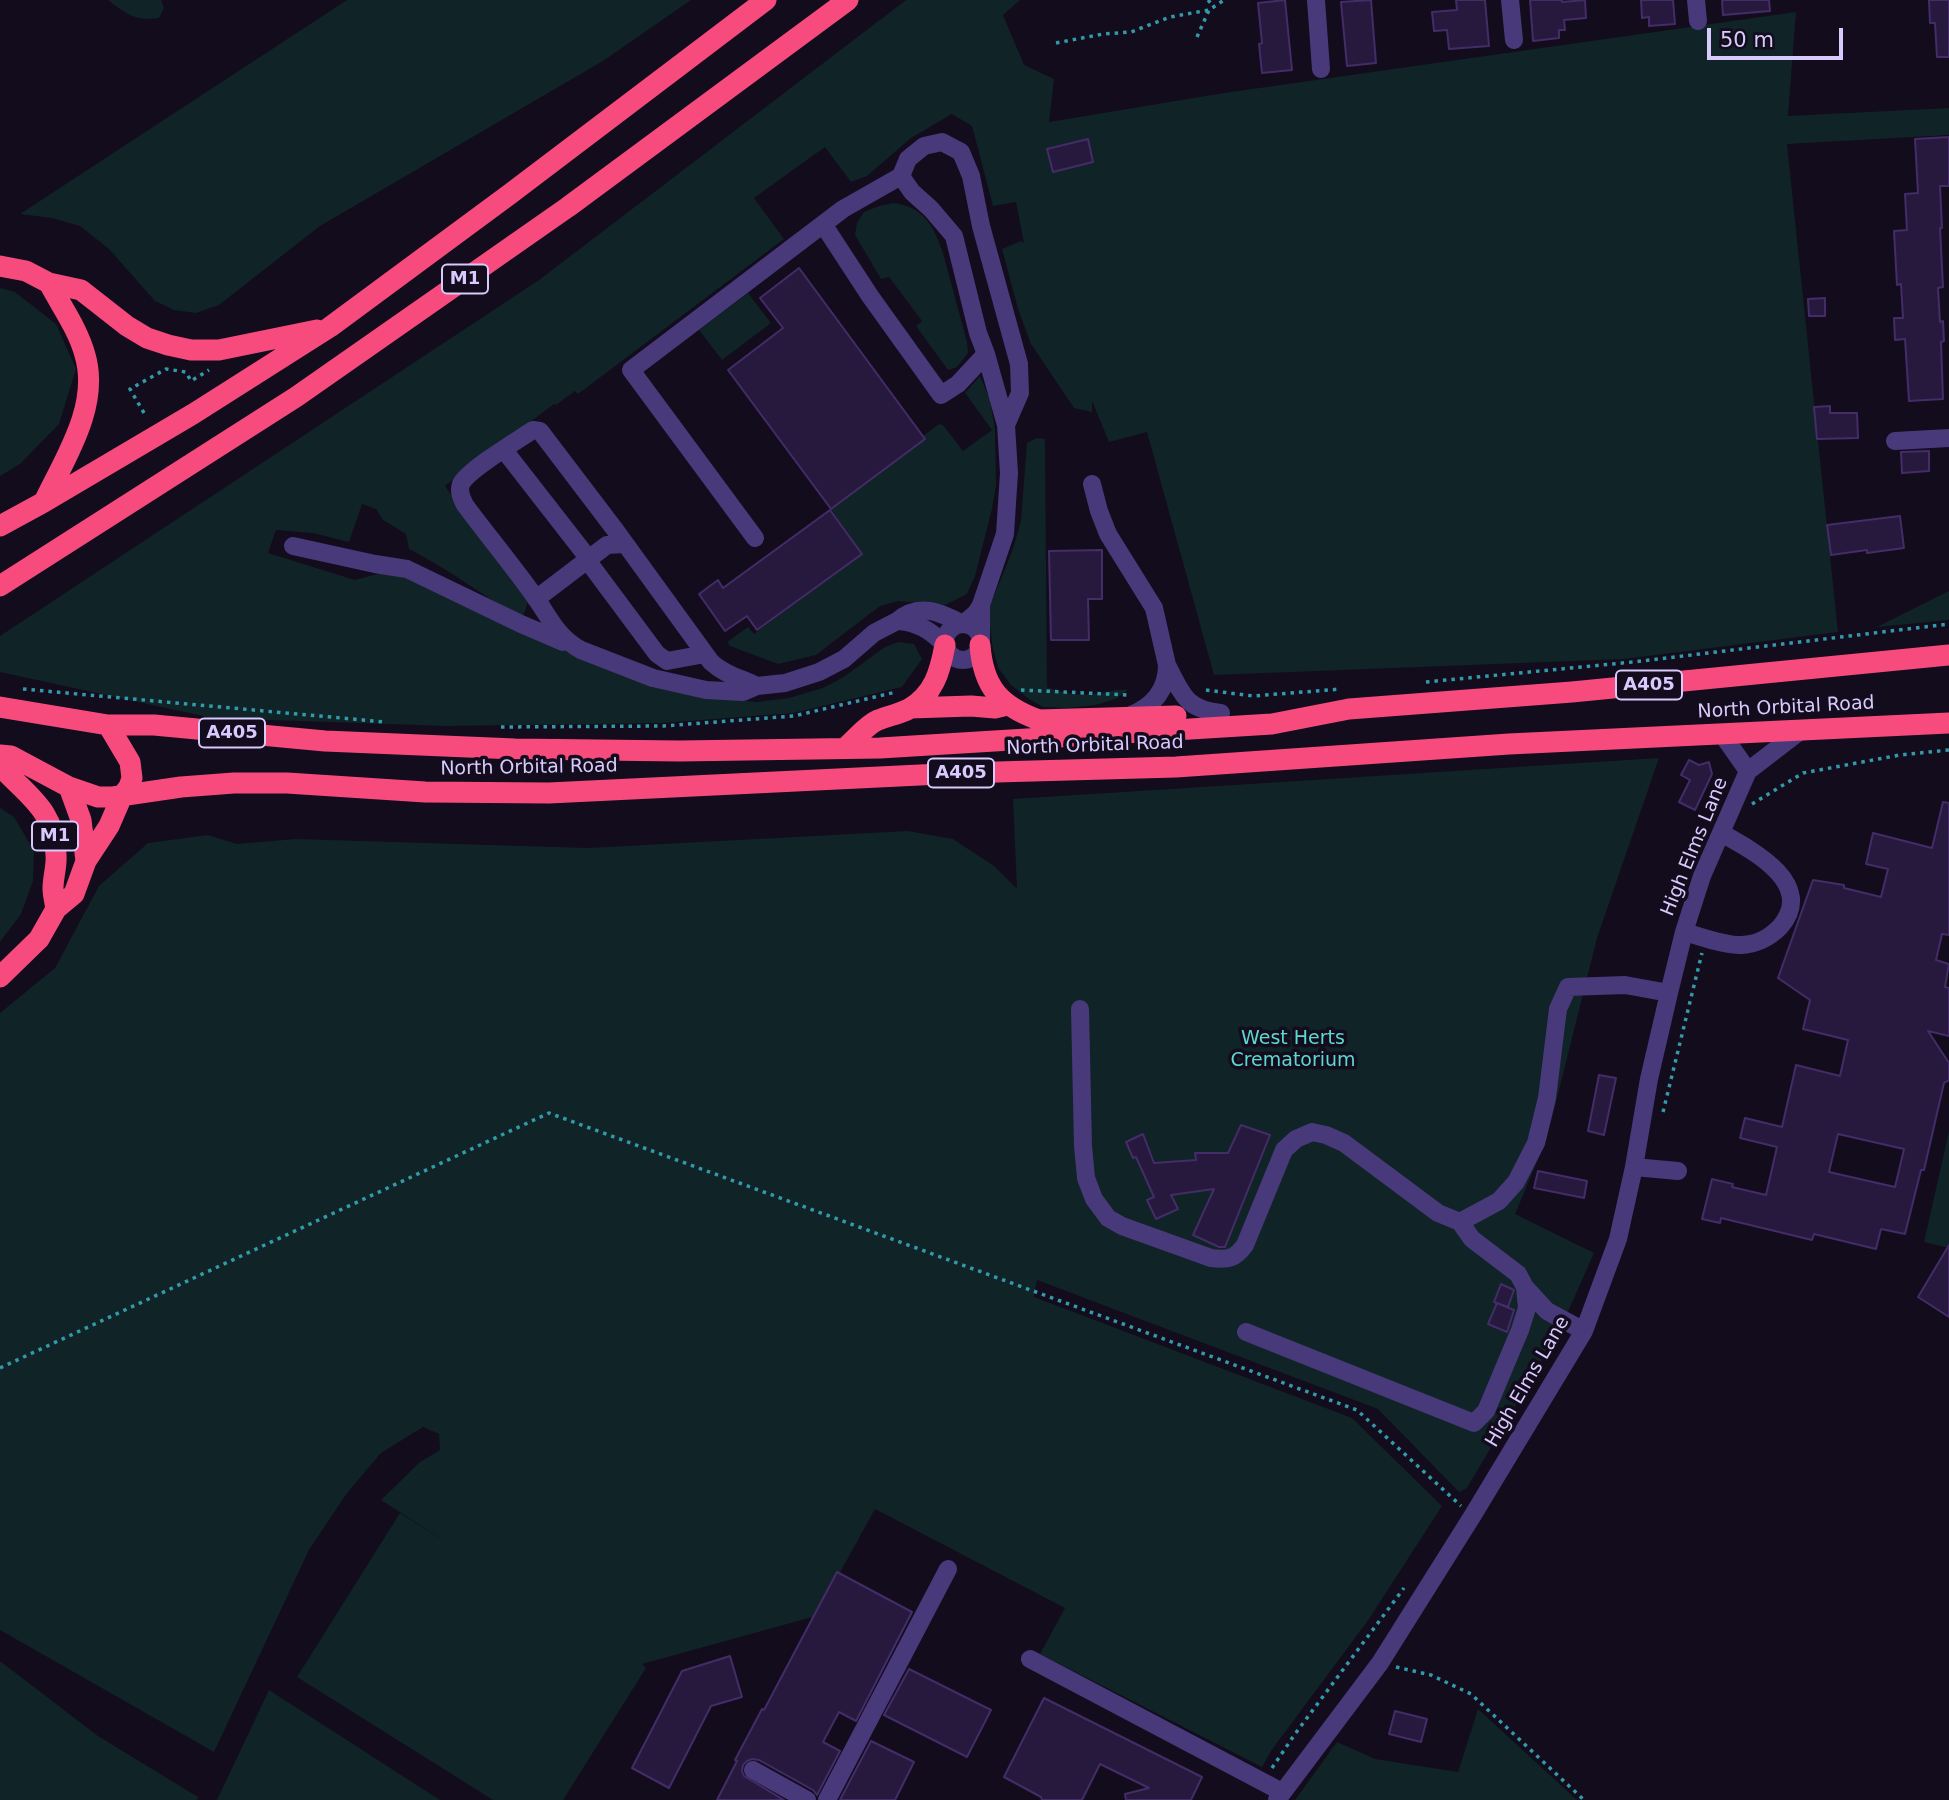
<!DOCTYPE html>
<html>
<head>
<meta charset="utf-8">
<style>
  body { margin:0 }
  #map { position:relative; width:1949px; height:1800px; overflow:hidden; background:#120c1d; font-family:"DejaVu Sans",sans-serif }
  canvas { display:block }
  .scale { position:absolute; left:1707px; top:28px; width:136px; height:32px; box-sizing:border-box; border:4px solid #d9cafd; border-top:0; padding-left:9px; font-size:21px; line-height:24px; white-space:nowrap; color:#d9cafd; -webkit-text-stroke:5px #120c1d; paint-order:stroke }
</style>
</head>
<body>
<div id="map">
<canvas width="1949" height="1800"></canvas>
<div class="scale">50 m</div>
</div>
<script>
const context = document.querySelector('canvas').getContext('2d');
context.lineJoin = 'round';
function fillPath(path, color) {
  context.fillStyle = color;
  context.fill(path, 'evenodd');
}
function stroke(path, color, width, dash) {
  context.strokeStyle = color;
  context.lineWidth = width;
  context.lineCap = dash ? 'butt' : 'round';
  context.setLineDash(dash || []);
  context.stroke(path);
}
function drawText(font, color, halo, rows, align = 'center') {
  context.font = font + ' "DejaVu Sans",sans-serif';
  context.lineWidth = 7;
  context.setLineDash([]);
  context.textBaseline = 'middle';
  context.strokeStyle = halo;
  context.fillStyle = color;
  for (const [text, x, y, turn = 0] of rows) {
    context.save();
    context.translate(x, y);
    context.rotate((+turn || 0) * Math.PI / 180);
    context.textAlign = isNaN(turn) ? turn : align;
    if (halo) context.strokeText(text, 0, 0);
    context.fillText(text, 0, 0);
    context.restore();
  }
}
fillPath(new Path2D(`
  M108,0H161L164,8L159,18C135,22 125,13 108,0Z
  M347,0H691L603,61L320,226L219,305L196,313L174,310L155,301L109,249L80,226L52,218L20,214Z
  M906,0H1020L1003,15L1024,65L1054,79L1049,122L1224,93L1796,12L1788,116L1949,108V135L1787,144L1838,632L1624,659L1214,675L1147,432L1109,442L1092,401V412L1074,408L1031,344L1018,309L1002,249L1021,241L1024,243L1016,202L993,206L972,126L952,114L911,138L867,176L851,182L825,147L754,198L784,239L578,394L575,391L556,405L554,404L445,486L528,602L522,619C484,596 448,569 409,549L406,534L383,520L376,509L362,504L349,542L313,533L276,530L268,553L355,580L385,572L405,576L705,697L757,702L789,698L823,688L842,678L885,647L898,642L914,644L922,659L902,687L793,713L663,723L446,726L212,718L0,672V636L539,280Z
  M893,203C923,206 934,226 943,253L967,342L968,353L957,367L948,370L916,326L922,321L889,277L881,279L855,235L857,223L864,212L879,206Z
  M0,288L15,292L56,324L76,369L59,424L20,464L0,476Z
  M748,293L771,323L722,360L699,330Z
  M980,376L990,400L995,429L996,485L992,509L975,576L967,594L945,605L898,601L880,606L816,655L778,664L730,646L727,642L748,627L754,634L862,554L831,509L924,440L923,436L939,424L943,425L963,451L992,430L965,393Z
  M1037,438L1045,439L1047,687C1063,693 1077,696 1093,694C1105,693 1116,689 1128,690L1115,699L1096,705L1067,708L1043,707L1029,699L1011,685L999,669L993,650L988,611L1013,549L1021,521L1027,443Z
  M1949,591V620L1877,627Z
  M1659,758L1597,938L1547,1138L1515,1214L1594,1253L1559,1332L1467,1488L1459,1492L1378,1409L1037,1280L1034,1297L1352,1418L1442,1506L1369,1619L1271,1751L1262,1767L1040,1654L1065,1608L875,1509L816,1616L642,1664L646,1668L563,1800H493L297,1677L400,1513L451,1545L381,1500L420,1462L440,1450L439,1434L423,1427L381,1453L347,1493L309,1550L214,1752L0,1630V1013L55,968L99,886L148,843L208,835L237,844L296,839L588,848L908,831L953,839L994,866L1017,889L1013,799Z
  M0,808L14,817L34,851L33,881L21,914L0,942Z
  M1949,1131V1248L1924,1242Z
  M0,1661L98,1736L198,1797L197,1800H0Z
  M269,1690L440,1800H217Z
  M1478,1709L1577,1800H1295L1337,1742L1375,1759L1458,1772Z`), '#102326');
const building = new Path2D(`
  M1285,0L1292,70L1262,73L1259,44L1262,43L1258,3Z
  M1371,0L1376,63L1347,66L1341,2Z
  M1456,0H1485L1489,46L1449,49L1447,30L1434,31L1432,12L1457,10Z
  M1530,0H1562V2L1585,0L1586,18L1564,20L1565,30H1559V38L1533,41Z
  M1641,0H1673L1675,24L1649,26V17L1642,18Z
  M1722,0H1769L1770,11L1723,15Z
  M1929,0H1949V57H1937L1935,23H1930Z
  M1949,137V186H1940L1942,228H1940L1943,287L1938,288L1940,322L1943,321L1944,341L1941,342L1943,399L1909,401L1905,339L1895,340L1894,318H1903L1901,284L1897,285L1894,231L1907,230L1905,194L1918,193L1915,139Z
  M1088,139L1093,162L1053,172L1047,149Z
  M799,268L925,439L831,509L728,370L783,328L760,298Z
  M1825,298V316H1809L1808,299Z
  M1830,406V413H1857L1858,438L1817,439L1814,407Z
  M1929,451V471L1902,473L1901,452Z
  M830,510L862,554L757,630L747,616L725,631L699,594L718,580L723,588Z
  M1900,516L1904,548L1867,553V550L1831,555L1827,525Z
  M1102,550V599H1088L1089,640H1051L1049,551Z
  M1689,760L1699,765L1709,762L1712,774L1695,810L1679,802L1690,780L1681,775Z
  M1943,802L1949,803V935L1942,934L1936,960L1949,964L1945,987L1949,988V1036L1928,1031L1949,1063V1080L1944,1083L1924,1170H1921L1905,1234L1881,1229L1876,1249L1814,1234L1812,1240L1721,1218L1720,1223L1702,1219L1712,1179L1733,1184L1732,1187L1766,1195L1777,1147L1740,1138L1745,1118L1782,1127L1796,1065L1840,1076L1848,1040L1803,1029L1810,1000L1778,978L1813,880L1844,885V888L1881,897L1888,869L1866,864L1873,833L1932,848ZM1838,1134L1904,1149L1895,1187L1829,1172Z
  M1599,1075L1616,1078L1604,1135L1588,1131Z
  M1241,1125L1270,1135L1225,1247H1219L1193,1235L1214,1189L1171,1195L1178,1209L1156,1219L1147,1200L1154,1197L1136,1157L1133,1158L1126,1142L1143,1134L1154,1163L1196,1160L1195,1153H1228Z
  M1538,1171L1587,1181L1584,1198L1534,1188Z
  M1949,1245V1317L1918,1297Z
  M1501,1284L1514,1290L1508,1307L1494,1302Z
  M1497,1303L1514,1310L1507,1332L1488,1324Z
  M837,1572L912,1612L856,1721L839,1712L823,1742L840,1751L817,1795L813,1790L759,1760L752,1759L747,1761L743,1765L742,1771L744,1776L784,1800H717L737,1761L735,1760L762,1709L764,1710Z
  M730,1656L742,1697L711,1706L669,1788L632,1768L682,1671Z
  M909,1669L991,1710L967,1757L884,1715Z
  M1044,1698L1202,1777L1191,1800H1126L1125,1794L1149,1788L1100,1764L1082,1800H1042L1041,1797L1004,1777Z
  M1395,1711L1427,1719L1421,1742L1389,1734Z
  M871,1741L914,1762L895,1800H840Z`);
fillPath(building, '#27193d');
stroke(building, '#432c68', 2);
stroke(new Path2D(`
  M1208,0L1214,7
  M1197,37L1209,10
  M1056,43L1103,34L1131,32L1170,17L1209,10L1224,0
  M144,413L130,389L166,369L186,372L191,381L209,370
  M1426,682L1633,662L1949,624
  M23,689L385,722
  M1021,690L1129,695
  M1206,690L1253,696L1341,689
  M501,727L663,726L794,716L896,692
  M1752,804L1803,773L1900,755L1949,750
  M1663,1112L1702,953
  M0,1368L549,1113L1357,1410L1461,1506
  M1396,1667L1431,1675L1471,1694L1584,1800
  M1272,1768L1295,1734L1404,1588`), '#329aa9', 3.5, [3.5, 5]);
stroke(new Path2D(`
  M1316,0L1321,69
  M1510,0L1514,40
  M1696,0L1698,21
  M901,176L912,192L931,209L954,236L978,333L986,354L1006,425L1009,473L1005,534L981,605
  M823,224L870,296L941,395L958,384L986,354
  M1895,441L1949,438
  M504,450L585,554L590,564L657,654L667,661L705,654
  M1092,484L1099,511L1108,534L1154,608L1167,665
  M755,538L631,370L843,209L901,176L908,159L924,146L942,142L961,152L971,176L981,226L1019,364L1020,393L1006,425
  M293,546L375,564L407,569L521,624L563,642
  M536,599L607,545L624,544
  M945 642a18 18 0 1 1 36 0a18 18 0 1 1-36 0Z
  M945,645C931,631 918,622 897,621C919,602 939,612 963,624L976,613L981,605V639
  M757,686C741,678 725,675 711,662L616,531L540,431L533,430C518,440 468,470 461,484C458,492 462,499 465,505C488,536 513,566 535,597C550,618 557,637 581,650L653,678L706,690L743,692L757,686L785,683L819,672L844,659L874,633L897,621
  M1129,716C1152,707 1167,691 1167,665C1182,694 1186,710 1221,713
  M1722,734L1748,771
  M1684,932C1700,936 1726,946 1742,945C1758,944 1769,938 1780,927C1817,884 1752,850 1721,833
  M1080,1009L1083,1146L1086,1178L1094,1199L1108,1218L1122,1226L1211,1258C1228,1260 1235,1259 1245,1245L1284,1150L1296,1139L1312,1132L1326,1135L1344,1143L1438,1213L1460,1222L1472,1239L1518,1274L1525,1287L1547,1311L1584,1331
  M1634,1167L1678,1171
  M1460,1222L1499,1201L1516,1182L1536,1143L1547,1098L1558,1009L1568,987L1625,985L1669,993
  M1246,1332L1474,1423L1486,1411L1520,1330L1527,1308L1525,1287
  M1030,1659L1282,1792
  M753,1770L807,1800
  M827,1800L948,1569
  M1277,1800L1380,1663L1473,1515L1584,1331L1618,1239L1634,1167L1649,1079L1669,993L1684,932L1702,876L1748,771L1800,731`), '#48397a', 18);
stroke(new Path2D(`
  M0,266L26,271L49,283L81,290L127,326L147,338L168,345L191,350H219L317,330
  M44,502C65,458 100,406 85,355C78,329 61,306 49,283
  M0,526L44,502L193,414L330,327L510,194L766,0
  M0,586L296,397L568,207L848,0
  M980,645C983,687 1000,706 1039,720L1176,716
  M0,707L108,725H154L325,741L515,749L680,751L880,748L1272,724L1349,709L1572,692L1949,655
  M910,708L971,706L995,708L1007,705
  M845,748C855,740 866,725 878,720C888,716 899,714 909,709C934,694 940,672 945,645
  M0,755L11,756L69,787L98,797H113L181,787L234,783H287L425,792L549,793L961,773L1176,767L1509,744L1949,723
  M0,766C28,796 55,810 56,855C57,866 53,877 53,888C53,895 55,902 56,909
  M69,787L81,820L86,861
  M0,977L39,939L56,909L74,894L86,861L109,826L122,796L129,787L132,778L130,762L108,725`), '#f74b7d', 21);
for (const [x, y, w] of [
  [465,279,46],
  [1649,685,66],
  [232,733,66],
  [961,773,66],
  [55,836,46]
]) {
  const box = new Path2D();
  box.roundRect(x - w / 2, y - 14.5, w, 29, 5);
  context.fillStyle = '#120c1d';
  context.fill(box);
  stroke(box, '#d9cafd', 2);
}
drawText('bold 18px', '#d9cafd', null, [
  ["M1",465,279],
  ["A405",1649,685],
  ["A405",232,733],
  ["A405",961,773],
  ["M1",55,836]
]);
drawText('19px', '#d9cafd', '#120c1d', [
  ["North Orbital Road",1786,708,-3],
  ["North Orbital Road",1095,746,-2],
  ["North Orbital Road",529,768,-1],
  ["High Elms Lane",1695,847,-68],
  ["High Elms Lane",1528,1382,-60]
]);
drawText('19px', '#5bd8d0', '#120c1d', [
  ["West Herts",1293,1039],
  ["Crematorium",1293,1061]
]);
</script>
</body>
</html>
